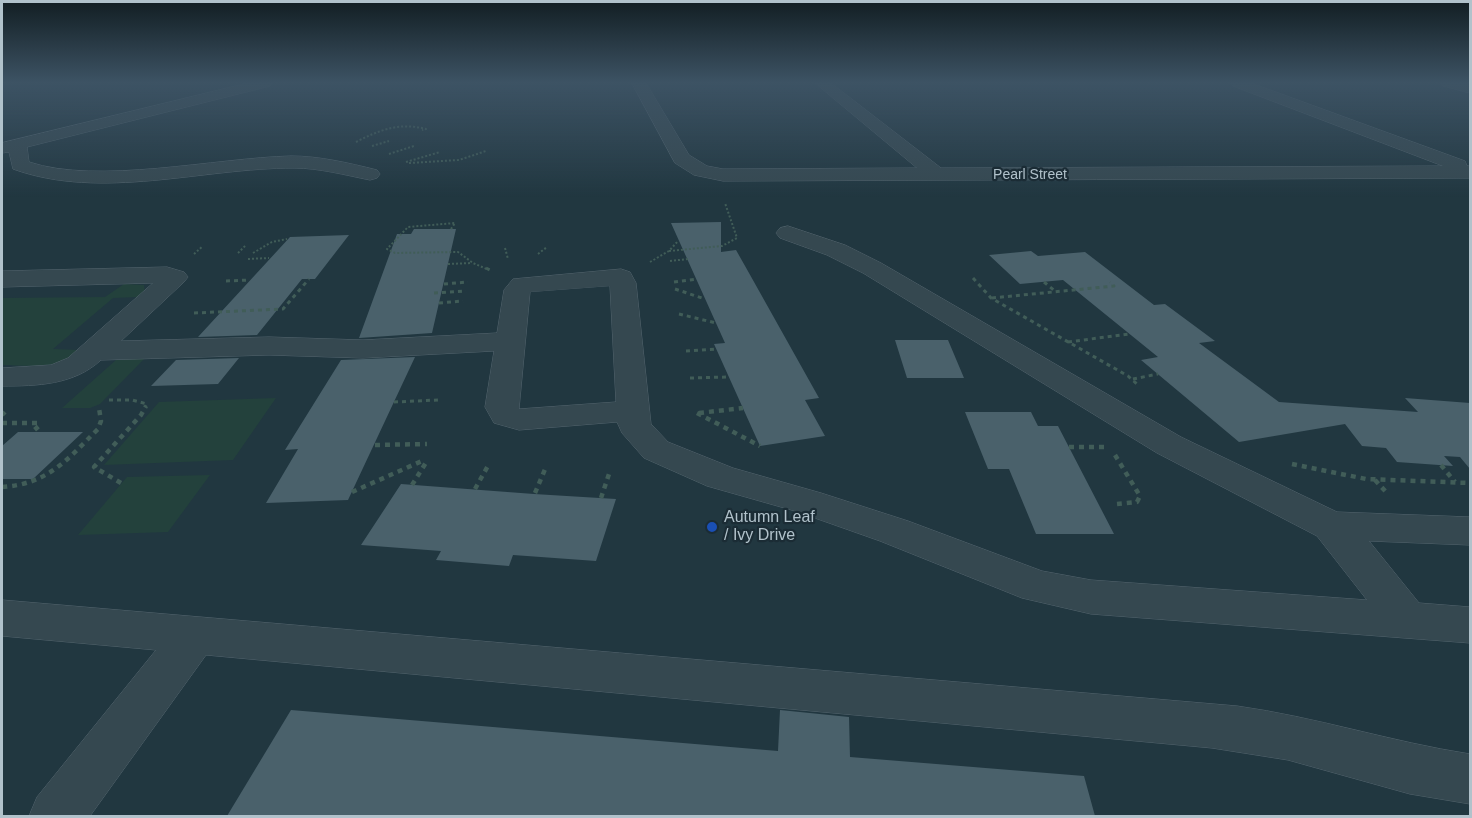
<!DOCTYPE html>
<html>
<head>
<meta charset="utf-8">
<style>
  body { margin:0 }
  #map { position:relative; width:1472px; height:818px; overflow:hidden; background:#213740; font-family:Arial,sans-serif }
  canvas { display:block }
  .frame { position:absolute; inset:0; border:3px solid #b1c2cb; pointer-events:none }
</style>
</head>
<body>
<div id="map">
<canvas width="1472" height="818"></canvas>
<div class="frame"></div>
</div>
<script>
const context = document.querySelector('canvas').getContext('2d');
context.lineJoin = 'round';
function fillPath(path, color) {
  context.fillStyle = color;
  context.fill(path, 'evenodd');
}
function stroke(path, color, width, dash) {
  context.strokeStyle = color;
  context.lineWidth = width;
  context.lineCap = dash ? 'butt' : 'round';
  context.setLineDash(dash || []);
  context.stroke(path);
}
function drawText(font, color, halo, rows, align = 'center') {
  context.font = font + ' Arial,sans-serif';
  context.lineWidth = 4.5;
  context.setLineDash([]);
  context.textBaseline = 'middle';
  context.strokeStyle = halo;
  context.fillStyle = color;
  for (const [text, x, y, turn = 0] of rows) {
    context.save();
    context.translate(x, y);
    context.rotate((+turn || 0) * Math.PI / 180);
    context.textAlign = isNaN(turn) ? turn : align;
    if (halo) context.strokeText(text, 0, 0);
    context.fillText(text, 0, 0);
    context.restore();
  }
}
fillPath(new Path2D(`
  M124,284L144,285L145,293L138,297L113,298L53,349L80,350C64,371 24,365 2,365V298L105,297Z
  M147,356L100,404L90,408H62L116,360Z
  M276,398L233,460L104,465L159,402Z
  M210,475L168,532L78,535L127,477Z`), '#23413c');
fillPath(new Path2D(`
  M721,222V252L736,250L749,273L819,398L805,400L825,436L760,446L714,344L725,343L671,223Z
  M414,229H456L432,333L359,338L397,234H411Z
  M349,235L315,279H302L257,335L198,337L290,237Z
  M1031,251L1038,256L1085,252L1154,305L1165,304L1215,341L1199,343L1279,402L1418,412L1405,398L1470,403V469L1460,457L1444,456L1453,466L1397,462L1386,448L1362,446L1345,424L1239,442L1141,360L1158,357L1063,280L1020,284L989,255Z
  M895,340H948L964,378H907Z
  M415,357L348,500L266,503L298,449L285,450L341,360Z
  M239,358L218,384L151,386L176,360Z
  M965,412H1031L1038,426H1058L1114,534H1036L1009,469H988Z
  M18,432H83L33,479H2V446Z
  M401,484L534,494L616,499L596,561L513,555L509,566L436,560L441,551L361,545Z
  M291,710L778,751L780,710L849,717L850,757L1084,776L1095,816H227Z`), '#4a616b');
const minor = new Path2D(`
  M248,83H272L270,86L27,147L29,162C98,185 215,158 291,156C319,156 349,163 377,170L380,174L377,178L370,180C345,175 319,168 294,168C202,168 102,201 13,169L9,152L2,153V143Z
  M632,83H646L689,155L707,166L723,169L917,168L815,83H831L941,168L1443,166L1233,86L1231,83H1251L1465,161L1467,166H1470V178L723,181L694,175L675,163Z
  M1441,83L1470,84V93L1443,86Z
  M788,226L845,245L881,263L1181,437L1337,512L1470,517V545L1369,541L1419,603L1470,607V643L1091,614L1022,598L880,541L795,511L707,486L644,458L622,433L617,422L519,430L494,423L485,407L494,351L363,358L269,355L101,360C74,385 37,386 2,386V368L51,365L68,358L153,283L2,287V271L167,267L184,272L188,277L184,282L121,341L269,337L363,340L497,333L504,290L513,279L621,269L630,272L636,283L651,424L668,442L733,468L821,493L908,521L1042,571L1091,580L1367,600L1317,536L1157,453L863,273L827,255L780,238L776,233L780,228ZM610,286L616,402L519,409L530,292Z
  M2,600L1237,706C1316,717 1392,742 1470,754V804L1410,794L1288,760L1212,748L206,655L90,816H29L37,797L156,650L2,636Z`);
stroke(minor, '#54656e', 1);
stroke(new Path2D(`
  M356,142C379,130 400,122 426,129L422,130
  M372,146L389,141
  M389,154L414,146
  M406,162L440,152
  M409,163L459,160L486,151
  M451,229L455,223L408,227L387,249L395,253L458,252L473,263L489,270
  M505,248L508,259
  M669,251L722,246L737,238L725,203
  M238,253L246,245
  M253,253L272,242L287,239
  M194,254L203,246
  M538,254L547,247
  M248,259L269,258
  M670,261L688,259
  M650,262L669,251L678,241
  M448,264L472,263`), '#415d58', 2, [2, 2]);
stroke(new Path2D(`
  M486,268L492,271
  M973,278L991,298L1128,376L1138,385
  M226,281L250,280
  M674,282L697,279
  M1044,282L1055,291
  M444,284L468,282
  M675,289L705,299
  M434,293L466,291
  M992,298L1114,286L1110,282
  M439,303L463,301
  M194,313L283,309L309,279
  M679,314L716,323
  M1068,342L1129,334
  M686,351L716,349
  M690,378L728,377
  M1133,379L1158,374
  M109,400H132L147,404L145,407
  M394,402L438,400`), '#415d58', 3, [4, 4]);
stroke(new Path2D(`
  M697,413L760,446
  M699,413L743,408
  M2,415L5,412
  M2,423H38L39,426L32,432
  M375,445L427,444
  M1069,447H1104
  M1115,455L1140,496L1137,502L1117,504
  M1292,464L1366,479L1470,483
  M1441,465L1455,482
  M1375,480L1386,492
  M121,483L94,467L141,415L146,406
  M412,485L427,461
  M2,487C48,484 67,460 98,429L101,421L99,408
  M475,489L489,464
  M352,492L422,461
  M535,493L546,467
  M601,498L610,471`), '#415d58', 4.5, [5, 5]);
fillPath(minor, '#354850');
const sky = context.createLinearGradient(0, 0, 0, 197);
sky.addColorStop(0, '#121e23');
sky.addColorStop(0.42, '#3d5364');
sky.addColorStop(1, '#3d536400');
context.fillStyle = sky;
context.fillRect(0, 0, 1472, 197);
for (const [x, y, r, color] of [
  [712,527,6,"#1a4fb4"]
]) {
  const dot = new Path2D();
  dot.arc(x, y, r, 0, 2 * Math.PI);
  context.fillStyle = color;
  context.fill(dot);
  stroke(dot, '#1b2c35', 2);
}
drawText('14px', '#b1c2cb', '#1b2c35', [
  ["Pearl Street",1030,175]
]);
drawText('16px', '#b1c2cb', '#1b2c35', [
  ["Autumn Leaf",724,518],
  ["/ Ivy Drive",724,536]
], 'left');
</script>
</body>
</html>
